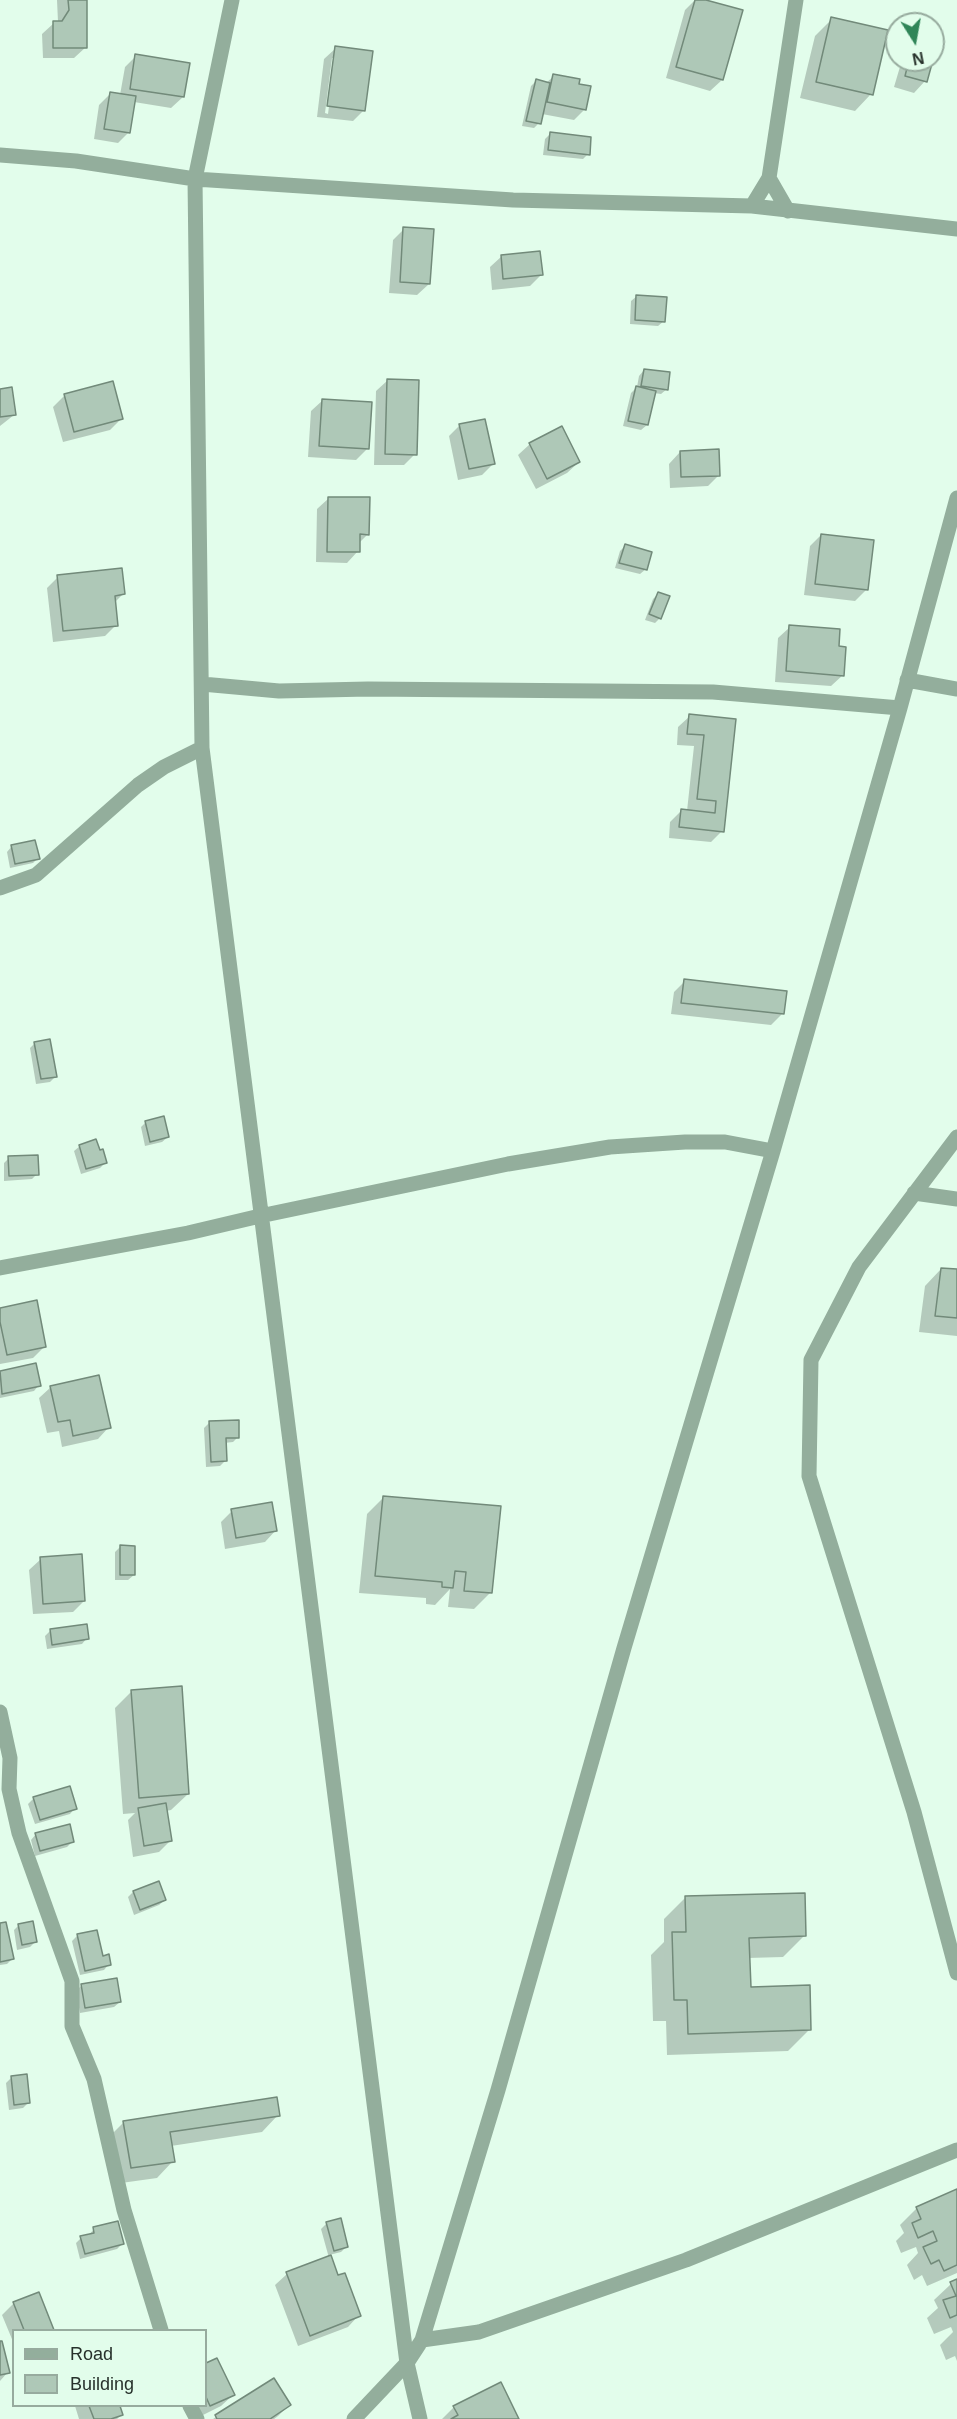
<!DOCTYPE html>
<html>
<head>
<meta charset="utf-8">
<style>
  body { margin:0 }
  #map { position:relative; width:957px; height:2419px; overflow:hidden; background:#e2fdeb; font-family:Helvetica,sans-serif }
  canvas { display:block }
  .legend { position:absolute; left:12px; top:2329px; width:195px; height:78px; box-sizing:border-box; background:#e2fdeb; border:2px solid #97ab9e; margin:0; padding:8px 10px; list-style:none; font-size:18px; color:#27312b }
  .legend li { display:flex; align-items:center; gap:12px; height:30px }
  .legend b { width:30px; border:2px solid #97ab9e }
  .north { position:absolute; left:885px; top:12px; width:60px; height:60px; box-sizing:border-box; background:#e2fdeb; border:2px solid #97ab9e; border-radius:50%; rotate:169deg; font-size:16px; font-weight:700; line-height:24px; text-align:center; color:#27312b }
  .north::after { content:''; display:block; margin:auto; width:21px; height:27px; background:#308558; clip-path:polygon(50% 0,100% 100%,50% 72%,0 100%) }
</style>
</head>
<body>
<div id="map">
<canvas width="957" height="2419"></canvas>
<ul class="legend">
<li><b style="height:8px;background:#93ae9c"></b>Road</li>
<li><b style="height:16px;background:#aec8b7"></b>Building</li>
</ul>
<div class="north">N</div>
</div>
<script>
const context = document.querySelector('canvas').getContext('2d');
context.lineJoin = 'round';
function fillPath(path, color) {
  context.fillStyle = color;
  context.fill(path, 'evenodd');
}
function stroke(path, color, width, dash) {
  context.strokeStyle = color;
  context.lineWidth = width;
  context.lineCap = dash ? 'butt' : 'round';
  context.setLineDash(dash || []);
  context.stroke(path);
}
fillPath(new Path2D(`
  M57,0H85L86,47L74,58H43L42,34L54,23L58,22Z
  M695,0H700L722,80L710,91L666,78L685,10Z
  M832,19L871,94L855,111L800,98L815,36Z
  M897,35V56L889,54L894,38Z
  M933,35L938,36L933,53Z
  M336,48L364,110L353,121L317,117L324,59ZM332,58H335L328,114L325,113Z
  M136,56L183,97L171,108L134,102L129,132L118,143L94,139L99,105L110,94L120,95L125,67Z
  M902,60H931L925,81L914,93L894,87Z
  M554,76L585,109L574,120L542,114L539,123L534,128L522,126L531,86L536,81L546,83Z
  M551,133L588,154L583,159L543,155L545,139Z
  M404,229L429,284L417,295L389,293L393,240Z
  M502,256L541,275L530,286L492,290L490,267Z
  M637,296L664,321L658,326L630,324L631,301Z
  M644,370L667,389L661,394L654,393L647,425L641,430L623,426L631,393L637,387L639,376Z
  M388,380L415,454L404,465H374L376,391Z
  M0,390L14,415L0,426Z
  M65,395L122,418L110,430L63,442L53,407Z
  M323,400L367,449L356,460L308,457L311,411Z
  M460,425L493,464L482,475L458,480L449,436Z
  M530,444L579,462L567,473L536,489L518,455Z
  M680,452L719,475L708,486L670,488L669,464Z
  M329,498L368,534L359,543L358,551L347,563L316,562L317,509Z
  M821,535L867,589L855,601L804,595L810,546Z
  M625,546L646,569L640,574L615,568L620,551Z
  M58,577L123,594L114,603L116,625L105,636L53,642L47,588Z
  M658,594L660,618L655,623L645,620L653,599Z
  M790,627L837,648L843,675L831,686L775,682L778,638Z
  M690,716L734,720L722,831L711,842L669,838L670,822L681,811H687L694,746L677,745L678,727Z
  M12,846L38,858L33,863L10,868L7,852Z
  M685,981L782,1014L771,1025L671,1014L674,992Z
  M35,1043L56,1076L50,1082L36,1084L30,1048Z
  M146,1122L168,1137L162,1142L145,1146L141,1127Z
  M80,1146L106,1162L100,1168L81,1174L74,1151Z
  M9,1158L37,1174L32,1179L4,1181V1163Z
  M941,1269L957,1271V1336L919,1332L925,1286Z
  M0,1309L45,1346L33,1358L0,1364Z
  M35,1365L39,1385L34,1391L0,1398V1373Z
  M51,1387L109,1427L98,1439L62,1447L59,1431L47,1433L39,1398Z
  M209,1423L238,1437L233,1442L224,1443L225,1461L220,1466L206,1467L204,1428Z
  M383,1498L491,1592L474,1609L448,1607L450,1589L435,1605L426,1604V1598L359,1593L367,1514Z
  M232,1511L276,1530L265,1542L225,1549L221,1522Z
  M120,1547L134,1575L128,1580H115V1552Z
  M41,1559L84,1601L73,1612L33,1614L29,1570Z
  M50,1631L87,1638L82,1644L47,1649L45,1636Z
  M132,1691L188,1794L171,1810L166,1811L170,1841L159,1852L133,1857L128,1820L135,1813L123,1814L115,1708Z
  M34,1798L75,1808L70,1814L35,1824L28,1804Z
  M36,1834L72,1842L67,1847L35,1856L31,1840Z
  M133,1892L165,1900L159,1905L134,1915L128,1897Z
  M685,1898L804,1936L783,1957L748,1958L749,1988L810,2029L788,2051L667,2055L666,2021H653L651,1955L664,1942V1919Z
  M0,1925L12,1959L7,1964L0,1965Z
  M19,1925L35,1942L30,1947L17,1950L14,1930Z
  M96,1931L102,1958L109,1964L104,1970L80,1975L72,1941L77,1936Z
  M82,1985L120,2002L114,2007L80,2013L76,1991Z
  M12,2077L29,2102L23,2108L9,2110L6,2083Z
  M278,2115L262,2132L171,2146L173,2161L157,2178L114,2184L107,2139L124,2122Z
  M957,2190V2273L927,2286L922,2275L914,2280L907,2265L918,2253L916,2247L901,2253L896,2241L904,2233L900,2225L917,2208Z
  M327,2223L346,2247L341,2252L329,2255L337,2277L359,2315L348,2327L298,2346L275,2285L287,2274L329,2258L321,2229Z
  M94,2229L122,2244L117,2249L80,2259L76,2243L81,2238L88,2236Z
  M957,2281V2361L955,2356L946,2360L940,2345L953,2332L951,2327L934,2334L927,2318L938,2308L934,2300L951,2284Z
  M38,2294L52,2330H14V2344L2,2315L14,2303Z
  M0,2343L8,2372L0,2381Z
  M216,2360L233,2395L221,2406L199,2417L193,2406H206V2365Z
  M274,2380L289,2405L278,2416L274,2419H213Z
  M75,2406H118L121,2415L117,2419H79Z
  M454,2407L517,2419H442Z`), '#0003');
const building = new Path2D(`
  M68,0H87V48H53V21H62L69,10Z
  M695,0H706L743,10L723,80L676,67Z
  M831,17L888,30L873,95L816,82Z
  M335,46L373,51L365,111L327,106Z
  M135,54L190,63L184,97L130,89Z
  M909,60H933L927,82L905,76Z
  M553,74L580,79L579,84L591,86L586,110L547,102Z
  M536,79L550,83L541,124L526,121Z
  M110,92L136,96L130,133L104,129Z
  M550,132L591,137L590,155L548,150Z
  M403,227L434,229L430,284L400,282Z
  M540,251L543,275L503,279L501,255Z
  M636,295L667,297L665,322L635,320Z
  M644,369L670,372L668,390L641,386Z
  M387,379L419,380L417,455L385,454Z
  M113,381L123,419L74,432L64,394Z
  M636,386L656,391L648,425L628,421Z
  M12,387L16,415L0,417V389Z
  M322,399L372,402L369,449L319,446Z
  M485,419L495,464L469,469L459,424Z
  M562,426L580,462L547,479L529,443Z
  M719,449L720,476L681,477L680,451Z
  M328,497H370L369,535L360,534V552H327Z
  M821,534L874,540L868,590L815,584Z
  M625,544L652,552L647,570L619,563Z
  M122,568L125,594L115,596L118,626L63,631L57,575Z
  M658,592L670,596L661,619L649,614Z
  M789,625L840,629L839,646L846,647L844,676L786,671Z
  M689,714L736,719L724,832L679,827L681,809L715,813L716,801L697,799L704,735L687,734Z
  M35,840L40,859L15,864L11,845Z
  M684,979L787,991L784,1014L681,1003Z
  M50,1039L57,1077L41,1079L34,1042Z
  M164,1116L169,1137L150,1142L145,1121Z
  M96,1139L100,1150L103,1149L107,1163L86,1169L79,1145Z
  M38,1155L39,1175L9,1176L8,1156Z
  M941,1268L957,1269V1318L935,1316Z
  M37,1300L46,1347L7,1355L0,1322V1308Z
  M36,1363L41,1386L2,1394L0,1371Z
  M99,1375L111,1428L73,1436L70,1420L58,1422L50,1386Z
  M239,1420V1438H226L227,1461L211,1462L209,1421Z
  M383,1496L501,1506L492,1593L464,1591L466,1572L455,1571L453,1588L442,1587V1582L375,1576Z
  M272,1502L277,1531L236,1538L231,1509Z
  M120,1545L135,1546V1575H120Z
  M82,1554L85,1601L43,1604L40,1557Z
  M87,1624L89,1639L52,1645L50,1629Z
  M182,1686L189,1794L139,1798L131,1690Z
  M70,1786L77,1809L40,1820L33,1797Z
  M166,1803L172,1841L144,1846L138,1808Z
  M70,1824L74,1842L40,1851L35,1833Z
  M159,1881L166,1900L140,1910L133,1891Z
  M805,1893L806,1936L749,1938L751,1987L810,1985L811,2030L688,2034L687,2000H674L672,1932H686L685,1896Z
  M33,1921L37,1942L22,1945L18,1924Z
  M6,1922L14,1959L0,1962V1923Z
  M97,1930L103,1956L109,1954L111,1965L85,1971L77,1934Z
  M117,1978L121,2002L85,2008L81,1984Z
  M27,2074L30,2103L14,2105L11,2076Z
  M277,2097L280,2116L170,2132L175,2162L131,2168L123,2121Z
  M957,2189V2265L944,2271L939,2260L931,2264L923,2247L937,2241L933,2231L918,2238L912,2223L921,2219L916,2207Z
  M341,2218L348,2247L334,2251L326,2222Z
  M118,2221L124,2244L85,2254L80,2236L94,2233L93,2227Z
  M331,2255L338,2275L345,2273L361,2316L310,2336L286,2272Z
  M957,2279V2315L950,2318L943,2300L956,2296L950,2282Z
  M39,2292L54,2330H24L13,2302Z
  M0,2341H2L10,2373L0,2375Z
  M217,2358L235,2395L210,2406L206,2397V2363Z
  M274,2378L291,2405L270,2419H217L215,2415Z
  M501,2382L519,2419H451L458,2415L453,2406Z
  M89,2406H120L123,2415L111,2419H94Z`);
fillPath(building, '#aec8b7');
stroke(building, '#728a7a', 1.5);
stroke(new Path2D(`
  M232,0L195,179L202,748L407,2363L420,2419
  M0,155L76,161L195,179L513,200L752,206L957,229
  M769,178L788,211
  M752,206L769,178L796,0
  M907,680L957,689
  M202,684L279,691L368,689L713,692L900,708
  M0,888L36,875L138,785L164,767L202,748
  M957,1137L859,1267L811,1360L809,1476L914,1812L957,1973
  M914,1193L957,1199
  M0,1268L188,1233L260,1216L508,1164L610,1147L685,1142H725L773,1151
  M0,1712L10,1758L9,1789L19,1833L72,1981V2026L94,2079L124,2210L161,2330
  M422,2340L479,2332L686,2260L957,2150
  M190,2406L197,2419
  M354,2419L407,2363L422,2340L498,2090L624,1648L773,1151L900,708L957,498`), '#93ae9c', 15);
</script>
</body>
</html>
